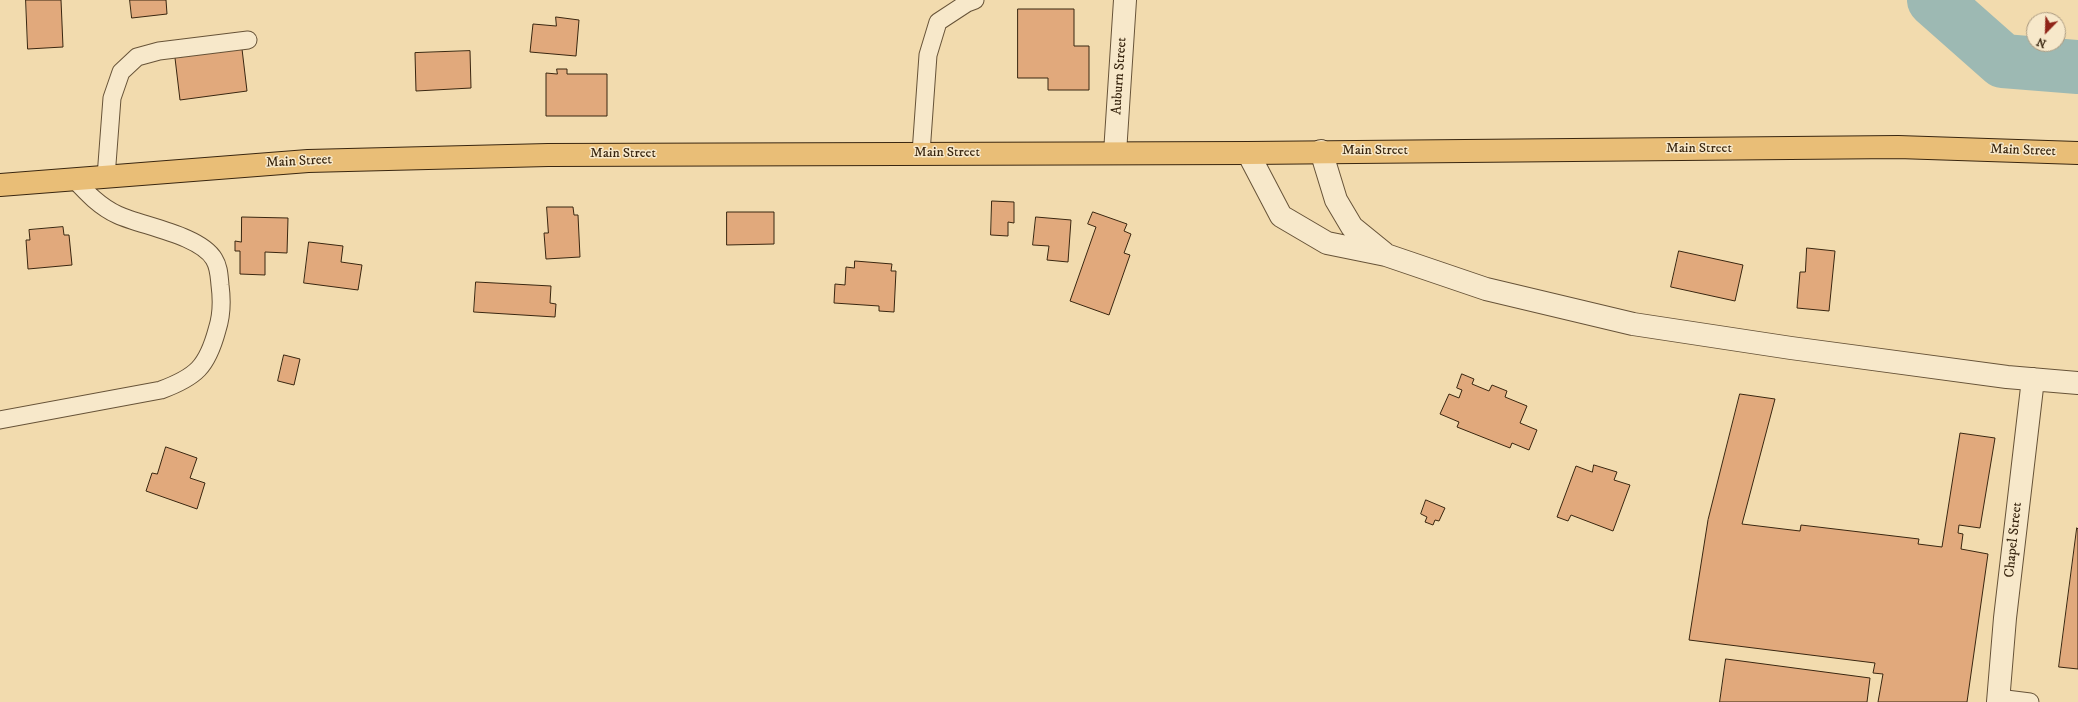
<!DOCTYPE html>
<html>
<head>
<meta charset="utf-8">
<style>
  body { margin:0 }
  #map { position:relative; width:2078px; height:702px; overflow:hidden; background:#f2dbae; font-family:"IM FELL DW Pica",serif }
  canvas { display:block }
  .north { position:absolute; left:2026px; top:12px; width:40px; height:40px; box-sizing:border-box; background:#f7e8ca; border:1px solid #ab9a80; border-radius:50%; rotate:203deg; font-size:11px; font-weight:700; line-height:16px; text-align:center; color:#392610 }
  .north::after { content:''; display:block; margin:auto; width:14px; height:18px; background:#8f2418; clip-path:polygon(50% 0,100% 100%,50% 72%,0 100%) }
</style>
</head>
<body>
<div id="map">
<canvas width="2078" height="702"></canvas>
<div class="north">N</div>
</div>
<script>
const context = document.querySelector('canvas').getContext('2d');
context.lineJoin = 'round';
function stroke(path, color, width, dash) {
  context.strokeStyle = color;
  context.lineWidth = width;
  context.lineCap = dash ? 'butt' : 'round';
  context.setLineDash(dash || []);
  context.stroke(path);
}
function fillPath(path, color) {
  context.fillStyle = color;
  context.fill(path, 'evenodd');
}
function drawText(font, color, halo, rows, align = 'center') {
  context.font = font + ' "IM FELL DW Pica",serif';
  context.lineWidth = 3;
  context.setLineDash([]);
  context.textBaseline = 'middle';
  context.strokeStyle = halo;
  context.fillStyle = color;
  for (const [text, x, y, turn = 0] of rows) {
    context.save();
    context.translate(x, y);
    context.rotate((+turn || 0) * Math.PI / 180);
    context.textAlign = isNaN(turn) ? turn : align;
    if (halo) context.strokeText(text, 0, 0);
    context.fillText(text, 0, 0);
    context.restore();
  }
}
stroke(new Path2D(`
  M1934,0L2003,61L2078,67`), '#9db9b3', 54);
const building = new Path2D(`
  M26,0H61L63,47L28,49Z
  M130,0H166L167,14L132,18Z
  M1018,9H1074V46H1089V90H1048V78H1018Z
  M556,17L579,20L576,56L530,52L533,24L556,26Z
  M242,49L247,91L180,100L175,58Z
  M470,51L471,88L416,91L415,53Z
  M557,69H567V74H607V116H546V73L557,74Z
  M992,201L1014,202V223L1008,222V236L991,235Z
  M547,207H573L574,215H578L580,257L546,259L544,233H548Z
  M727,212H774V244L727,245Z
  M1093,212L1127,224L1124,231L1131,234L1124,253L1130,255L1109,315L1070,301L1096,227L1088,224Z
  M242,217L288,218L287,253L265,252V275L240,274V251H235V241L241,242Z
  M1036,217L1071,220L1068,262L1047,260L1049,246L1033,245Z
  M63,227L64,235H69L72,265L28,269L26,240H30L29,230Z
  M309,242L343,246L341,262L362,265L358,290L304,283Z
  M1807,248L1835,251L1829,311L1797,308L1800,272H1805Z
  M1679,251L1743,265L1735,301L1671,287Z
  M855,261L892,264L891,271H896L894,312L879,311V306L834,303L835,284L845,285L846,267L854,268Z
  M476,282L551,286L550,303L556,304L555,317L474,312Z
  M284,355L300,359L294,385L278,381Z
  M1462,374L1474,379L1472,384L1489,391L1492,385L1507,391L1505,397L1527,406L1520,423L1537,430L1529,450L1512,443L1510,448L1457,427L1459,422L1440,414L1449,394L1459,398L1462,390L1457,388Z
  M1740,394L1775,399L1742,524L1800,531L1801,525L1919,539L1918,544L1942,547L1960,433L1995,438L1980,528L1959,525L1958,533L1963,534L1961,549L1988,554L1967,702H1878L1883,674L1873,673L1875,663L1689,640L1708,520Z
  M166,447L197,458L190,478L205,483L197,509L146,491L152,473L157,474Z
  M1594,465L1617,472L1614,480L1630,485L1613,531L1571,515L1568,521L1557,517L1576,466L1592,472Z
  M1426,500L1445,508L1439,521L1435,520L1433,525L1425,522L1427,517L1421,514Z
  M2077,528L2078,529V669L2059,667Z
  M1726,659L1870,678L1867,702H1720Z`);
fillPath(building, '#e1a97c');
stroke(building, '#392610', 1);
const service = new Path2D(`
  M921,153L928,55L938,22L967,3L975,0
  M106,177L112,98L121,72L137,57L159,51L248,40
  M0,420L161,390C196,377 207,367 217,330C222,315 222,300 220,285C219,275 219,267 214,259C200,235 142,226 118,215C100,207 87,193 74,179
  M1998,698L2030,702`);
const minor = new Path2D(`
  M1321,151L1336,200L1352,227L1384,253
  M1248,153L1281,216L1327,243L1386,255L1486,289L1633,324L1791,348L2007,377L2078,383
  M1998,702L2005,618L2033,379`);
const tertiary = new Path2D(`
  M1115,153L1125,0`);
const trunk = new Path2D(`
  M0,185L308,161L548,155L1248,153L1898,147L2078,153`);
stroke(service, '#675338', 19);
stroke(minor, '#675338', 24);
stroke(tertiary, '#675338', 24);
stroke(trunk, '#392610', 24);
stroke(service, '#f7e8ca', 17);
stroke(minor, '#f7e8ca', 22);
stroke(tertiary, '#f7e8ca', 22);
stroke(trunk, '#e9be77', 22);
drawText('14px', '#392610', '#f7e8ca', [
  ["Auburn Street",1120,76,-86],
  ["Main Street",1699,149],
  ["Main Street",1375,151],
  ["Main Street",2023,151,2],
  ["Main Street",947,153],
  ["Main Street",623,154],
  ["Main Street",299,162,-3],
  ["Chapel Street",2014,540,-84]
]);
</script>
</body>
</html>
